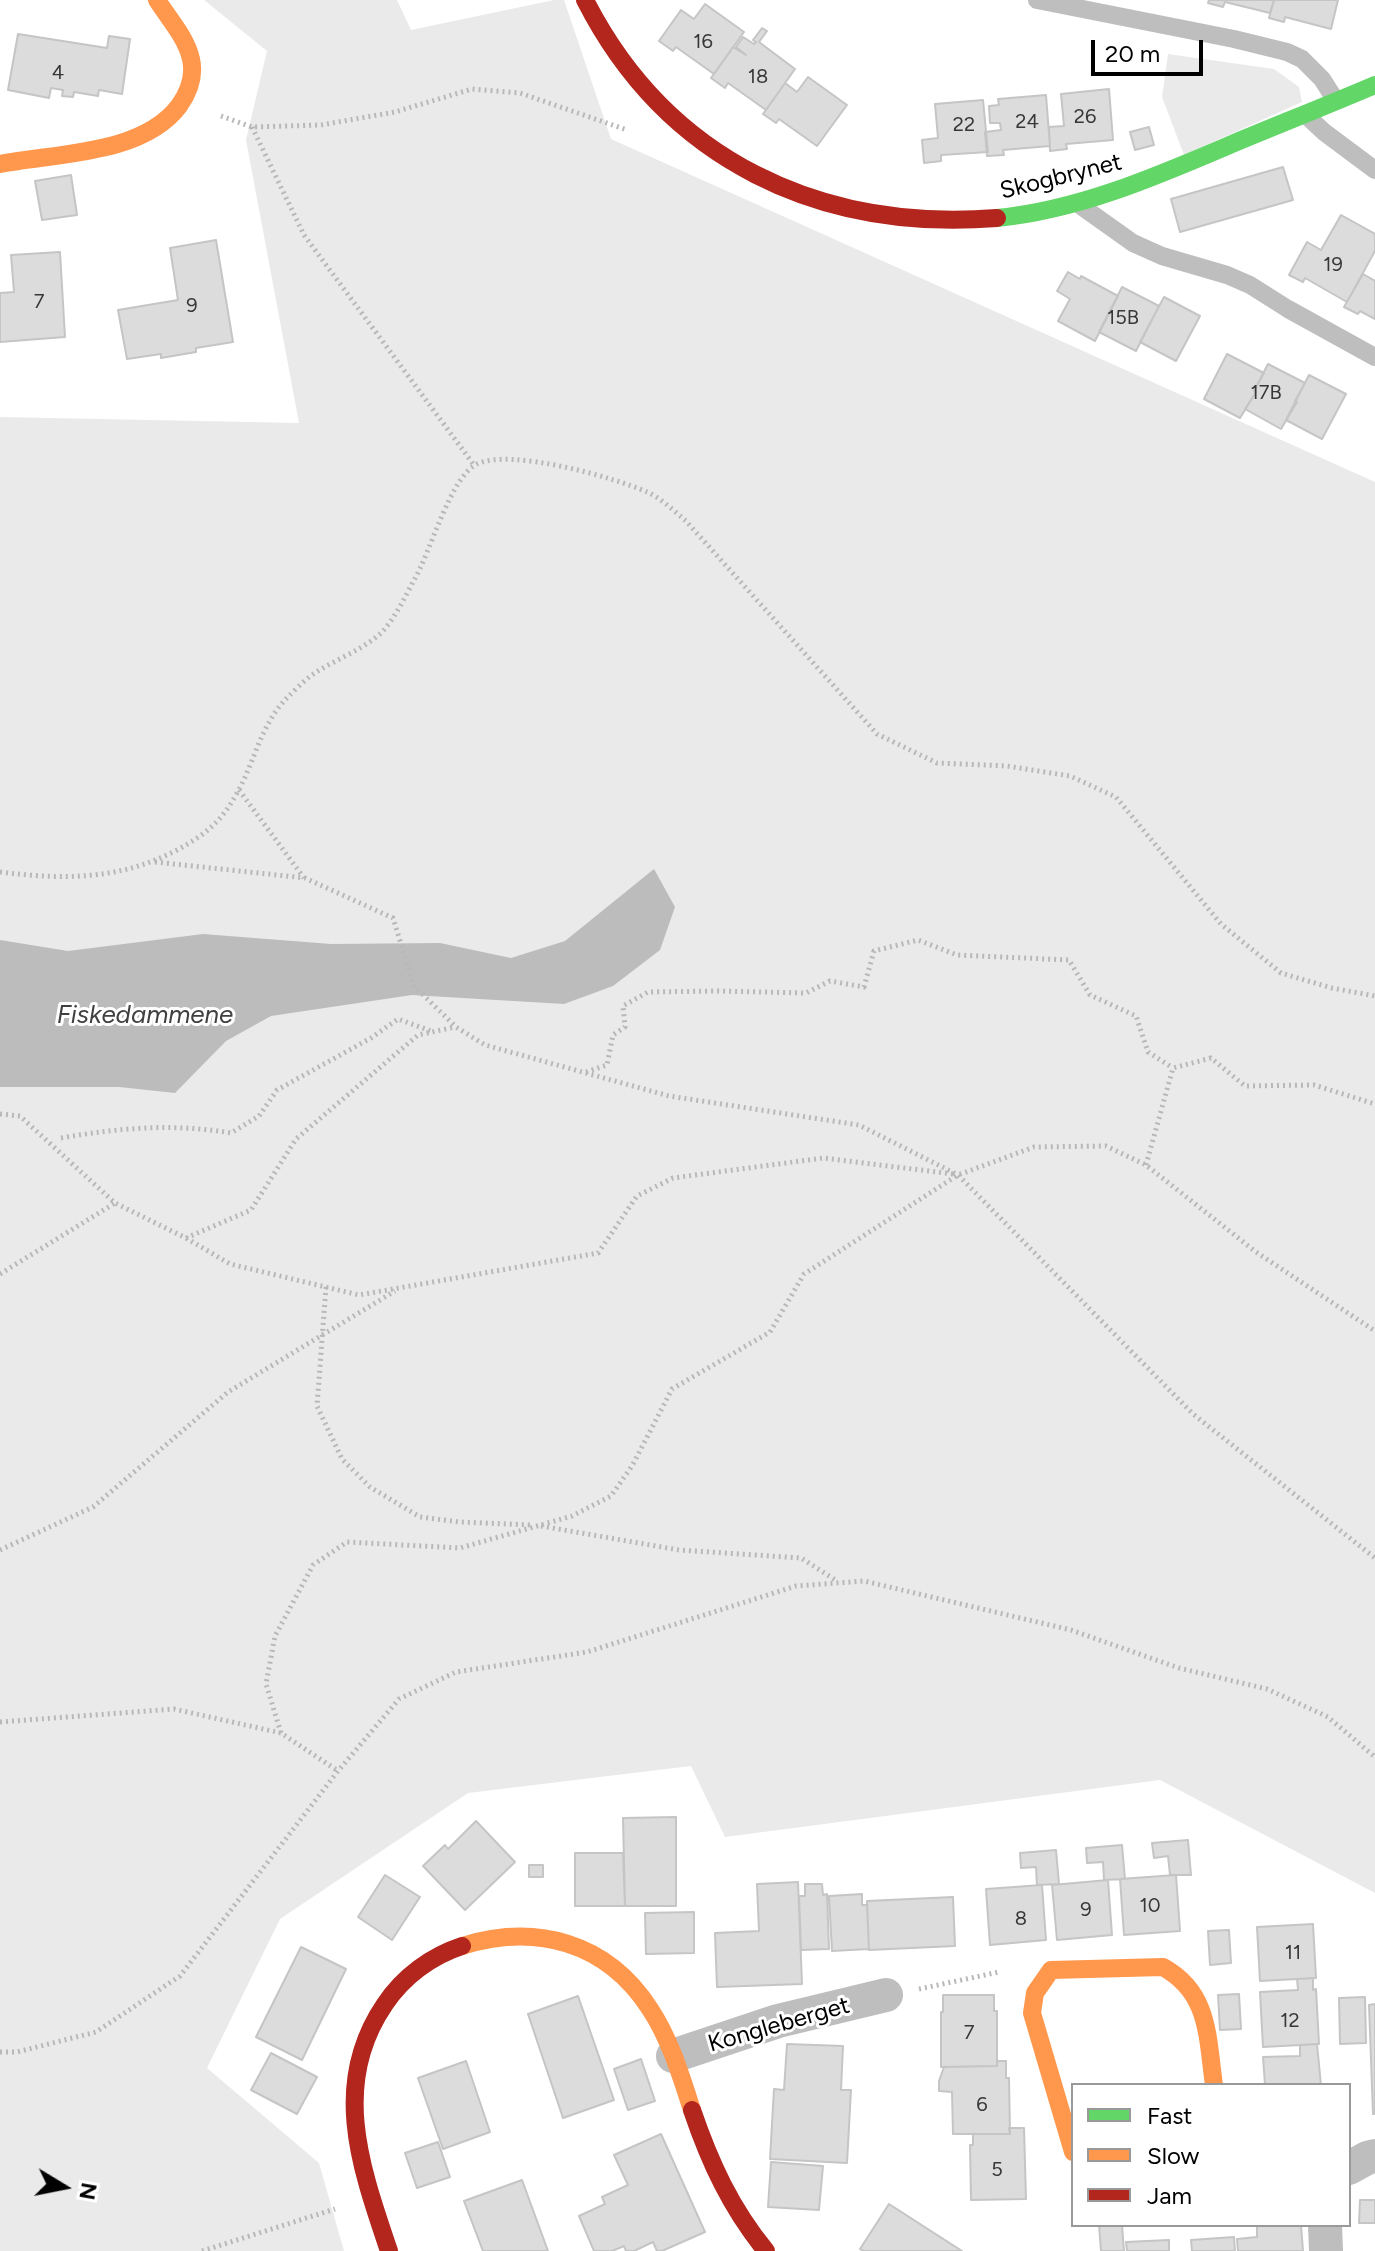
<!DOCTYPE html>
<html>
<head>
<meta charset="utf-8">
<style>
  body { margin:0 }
  #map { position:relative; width:1375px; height:2251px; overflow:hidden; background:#fff; font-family:Figtree,sans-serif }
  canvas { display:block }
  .legend { position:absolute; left:1071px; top:2083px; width:280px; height:144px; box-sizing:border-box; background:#fff; border:2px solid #999; margin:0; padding:10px 14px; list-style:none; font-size:24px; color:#000 }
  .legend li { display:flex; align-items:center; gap:16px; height:40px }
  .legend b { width:40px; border:2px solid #999 }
  .north { position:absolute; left:24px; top:2147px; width:80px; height:80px; -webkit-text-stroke:6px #fff; paint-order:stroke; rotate:100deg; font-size:22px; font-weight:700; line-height:32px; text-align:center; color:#000 }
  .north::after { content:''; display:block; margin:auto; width:28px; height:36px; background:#000; clip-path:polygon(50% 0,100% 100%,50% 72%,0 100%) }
  .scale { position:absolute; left:1091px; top:40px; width:112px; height:36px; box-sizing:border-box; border:4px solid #000; border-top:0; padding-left:10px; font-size:24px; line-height:28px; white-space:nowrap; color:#000; -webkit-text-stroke:6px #fff; paint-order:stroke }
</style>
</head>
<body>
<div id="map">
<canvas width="1375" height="2251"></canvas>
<ul class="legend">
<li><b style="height:10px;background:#63d668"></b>Fast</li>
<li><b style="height:10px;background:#ff974d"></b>Slow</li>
<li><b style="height:10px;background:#b3261e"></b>Jam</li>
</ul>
<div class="north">N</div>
<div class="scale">20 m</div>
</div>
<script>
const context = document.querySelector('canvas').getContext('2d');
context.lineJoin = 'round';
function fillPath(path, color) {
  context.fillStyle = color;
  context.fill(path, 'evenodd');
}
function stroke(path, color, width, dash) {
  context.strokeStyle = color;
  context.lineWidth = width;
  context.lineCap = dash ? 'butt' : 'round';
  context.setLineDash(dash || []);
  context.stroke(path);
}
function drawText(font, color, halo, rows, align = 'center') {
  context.font = font + ' Figtree,sans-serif';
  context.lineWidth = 6;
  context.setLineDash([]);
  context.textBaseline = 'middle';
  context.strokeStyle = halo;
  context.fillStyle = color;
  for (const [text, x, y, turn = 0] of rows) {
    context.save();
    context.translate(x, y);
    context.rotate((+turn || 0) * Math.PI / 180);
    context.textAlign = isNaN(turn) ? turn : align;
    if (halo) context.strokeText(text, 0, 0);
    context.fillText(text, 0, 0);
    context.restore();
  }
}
fillPath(new Path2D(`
  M204,0H397L411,30L554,0H564L611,139L1375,482V1893L1160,1780L725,1837L691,1766L468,1793L280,1919L207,2068L319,2163L344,2251H0V417L299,423L246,140L267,51Z
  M1168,54L1274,69L1299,87L1302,102L1184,155L1162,97Z`), '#eaeaea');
fillPath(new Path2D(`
  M654,869L675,907L660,950L613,986L564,1004L412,995L271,1016L226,1041L175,1093L119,1087H0V940L68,951L203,934L331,944L440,943L511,958L565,941Z`), '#bcbcbc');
const building = new Path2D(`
  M1209,0H1274L1270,13L1225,2L1223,7L1208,3Z
  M1274,0H1338L1331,29L1285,17L1284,22L1269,18Z
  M705,4L744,32L714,74L676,47L673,51L659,41L681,10L694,19Z
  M762,28L767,31L759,42L795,69L766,110L728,83L725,88L711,78L733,47L746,55L736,47L743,37L754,44L756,42L753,40Z
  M18,34L107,48L109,36L130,39L122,94L99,90L98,96L74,92L73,97L62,96L63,90L51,88L49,98L8,90Z
  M808,77L847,105L817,146L779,119L776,123L763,114L785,83L797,92Z
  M1109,89L1113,140L1066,144L1067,149L1050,151L1049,127L1064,126L1061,94Z
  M1046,95L1050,146L1003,150L1004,155L987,156L985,132L1001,130L1000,123H990L989,106L999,105L998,99Z
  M983,100L988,152L941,155V161L924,163L922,140L938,138L935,104Z
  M1149,127L1154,145L1135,150L1130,132Z
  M1283,167L1293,200L1180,232L1171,199Z
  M71,175L77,215L42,220L35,181Z
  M1341,215L1375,234V251L1347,302L1305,278L1303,282L1289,275L1307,242L1321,250Z
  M216,240L233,342L196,348V352L161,358V354L127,359L118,310L178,300L170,248Z
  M60,252L65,337L0,342V293L14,292L11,255Z
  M1068,272L1080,279L1081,276L1118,296L1095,341L1058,321L1070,299L1057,291Z
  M1363,274L1375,281V319L1360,311L1358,314L1344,307Z
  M1122,287L1159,306L1136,351L1099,332Z
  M1164,297L1200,316L1176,361L1140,342Z
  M1227,354L1264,373L1254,391L1256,392L1240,418L1204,399Z
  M1268,364L1305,383L1295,401L1297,402L1281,429L1245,409L1256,392L1254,391Z
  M1309,375L1346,394L1322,439L1286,420Z
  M676,1817V1906H625L623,1818Z
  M476,1821L515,1862L465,1910L423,1866L445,1845L448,1849Z
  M1188,1840L1191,1875H1170L1168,1856L1154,1858L1152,1843Z
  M1122,1845L1125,1879L1104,1880L1103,1862L1087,1863L1086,1848Z
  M1056,1850L1059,1884L1037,1885L1036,1867L1021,1868L1020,1853Z
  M575,1853H623L625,1906H575Z
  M529,1865H543V1877H529Z
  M385,1875L420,1897L392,1940L358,1917Z
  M1176,1875L1180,1931L1124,1935L1120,1879Z
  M1108,1880L1112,1935L1057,1940L1052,1885Z
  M798,1882L802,1984L717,1987L715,1933L759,1931L757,1884Z
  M805,1884H822L823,1895L827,1894L829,1949L801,1950L799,1896H805Z
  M1042,1885L1046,1940L990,1945L986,1889Z
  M862,1894V1905H867L869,1949L832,1951L829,1896Z
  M953,1897L955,1946L869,1950L867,1901Z
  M694,1912V1953L646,1954L645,1913Z
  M1313,1924L1316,1978L1260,1981L1257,1927Z
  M1229,1930L1231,1963L1210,1965L1208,1931Z
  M301,1947L346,1969L302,2060L256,2037Z
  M1313,1978V1990L1316,1989L1319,2044L1263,2047L1260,1992L1298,1990L1297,1979Z
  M1239,1994L1241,2029L1220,2030L1218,1995Z
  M943,1995H994V2011H997V2066L941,2067V2012H943Z
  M578,1996L614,2100L563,2118L528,2014Z
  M1365,1997L1366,2043L1340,2044L1339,1998Z
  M1375,2004V2114H1373L1369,2005Z
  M787,2044L843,2046L841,2090H851L847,2163L770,2159L774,2089L784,2090Z
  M1317,2044L1321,2085H1265L1263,2057L1300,2056V2045Z
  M271,2053L317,2077L297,2114L251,2090Z
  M641,2059L655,2101L628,2110L614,2069Z
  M466,2061L490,2132L443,2149L418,2078Z
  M997,2061H1006V2078H1009L1010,2134H953L952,2092L939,2091V2081L944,2067L997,2066Z
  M1009,2128H1024L1026,2199L971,2200L970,2145H973V2134H1010Z
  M661,2134L705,2232L662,2251H657L653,2242L634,2251H626L624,2246L612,2251H594L579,2216L605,2204L602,2197L628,2185L614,2155Z
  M438,2142L450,2177L417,2188L405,2153Z
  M771,2162L823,2166L819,2210L768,2207Z
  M522,2180L548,2251H483L464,2201Z
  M1360,2200H1375V2223H1359Z
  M889,2204L962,2251H864L860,2249Z
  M1099,2225H1122L1124,2251H1101Z
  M1257,2225H1301L1303,2251H1238L1237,2239L1257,2237Z
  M1234,2237L1235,2251H1192L1191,2240Z
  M1169,2240V2251H1127L1126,2242Z`);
fillPath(building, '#dcdcdc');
stroke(building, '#c5c5c5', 2);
stroke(new Path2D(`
  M221,116L252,127L321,125L395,112L472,89L520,93L627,130
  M252,127L304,235L474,465
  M239,790L304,878
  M155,862L305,878L393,918L414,986L456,1027L485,1045L669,1096L859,1125L958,1175L1193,1414L1375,1558
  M0,872C63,880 120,880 177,850C205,835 222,821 237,793C254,763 260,728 284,701C293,692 304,680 315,673C336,659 363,650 382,632C395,618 405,597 414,580C430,554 450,477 477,464C510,448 613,477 647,492C661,498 674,511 686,521L877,734L937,763L1007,766L1070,776L1116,797L1221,924L1281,973L1332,988L1375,996
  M586,1072L607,1065L613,1035L625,1027L623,1006L648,992L718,991L806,993L830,981L864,987L874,951L918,940L957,955L1069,960L1090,995L1136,1016L1148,1052L1173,1068
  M0,1114L20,1116L115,1203L186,1238L251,1210L296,1139L418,1035L455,1027
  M61,1138C119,1128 172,1123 231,1133L259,1116L277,1090L371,1038L398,1019L431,1031
  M1146,1165L1173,1068L1211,1058L1245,1086L1314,1085L1375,1104
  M186,1238L230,1264L359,1295L598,1253L637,1196L673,1178L823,1158L953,1174
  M0,1274L115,1203
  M326,1287L317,1406L342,1459L370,1487L420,1517L459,1522L531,1525
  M541,1526L679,1550L801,1558L837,1581
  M0,1550L93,1507L228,1392L395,1291
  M0,1722L174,1709L281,1733L338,1771
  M281,1733L266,1684L275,1636L313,1565L347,1542L460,1548L572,1516L611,1496L632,1466L672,1389L770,1332L804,1274L958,1175L1034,1147L1106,1146L1146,1165L1256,1252L1375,1331
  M919,1989L999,1972
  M0,2052H17L96,2032L180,1976L338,1771L399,1699L456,1672L587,1652L796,1586L864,1581L1071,1630L1179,1668L1267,1689L1328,1717L1375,1757
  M202,2251L335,2209`), '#b8b8b8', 5, [2, 4]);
stroke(new Path2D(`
  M1037,0L1234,39L1287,52L1302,59L1322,79L1336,101
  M1307,116L1324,132L1375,170
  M1081,206L1133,243L1162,256L1227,275L1250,285L1288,309L1375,357`), '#bebebe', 18);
stroke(new Path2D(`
  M673,2056L778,2021L886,1995
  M1349,2168L1367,2158L1375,2156
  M1325,2225L1326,2251`), '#bebebe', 34);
stroke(new Path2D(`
  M997,218C1079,210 1157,176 1232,144C1280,124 1328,105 1375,85`), '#63d668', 18);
stroke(new Path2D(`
  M0,164C56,153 142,155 179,106C189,92 195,77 191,59C186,37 169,19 157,0
  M462,1946C536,1923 607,1942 650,2009C670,2039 681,2076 692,2110
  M1073,2152L1032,2013L1035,1993L1051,1970L1163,1967C1210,1993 1207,2037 1214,2085`), '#ff974d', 18);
stroke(new Path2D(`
  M585,0C667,161 821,232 997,218
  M692,2110C710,2163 731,2208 766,2251
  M389,2251C361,2168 330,2084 385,2004C403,1977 431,1956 462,1946`), '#b3261e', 18);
drawText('20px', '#373737', null, [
  ["16",703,42],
  ["4",58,73],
  ["18",758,77],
  ["26",1085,117],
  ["24",1027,122],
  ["22",964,125],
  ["19",1333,265],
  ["7",39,302],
  ["9",192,306],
  ["15B",1123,318],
  ["17B",1266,393],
  ["10",1150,1906],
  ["9",1086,1910],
  ["8",1021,1919],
  ["11",1293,1953],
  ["12",1290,2021],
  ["7",969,2033],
  ["6",982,2105],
  ["5",997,2170]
]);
drawText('24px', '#000', '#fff', [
  ["Skogbrynet",1061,177,-14],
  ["Kongleberget",779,2025,-16]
]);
drawText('italic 26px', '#404040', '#fff', [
  ["Fiskedammene",145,1015]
]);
</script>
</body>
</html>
